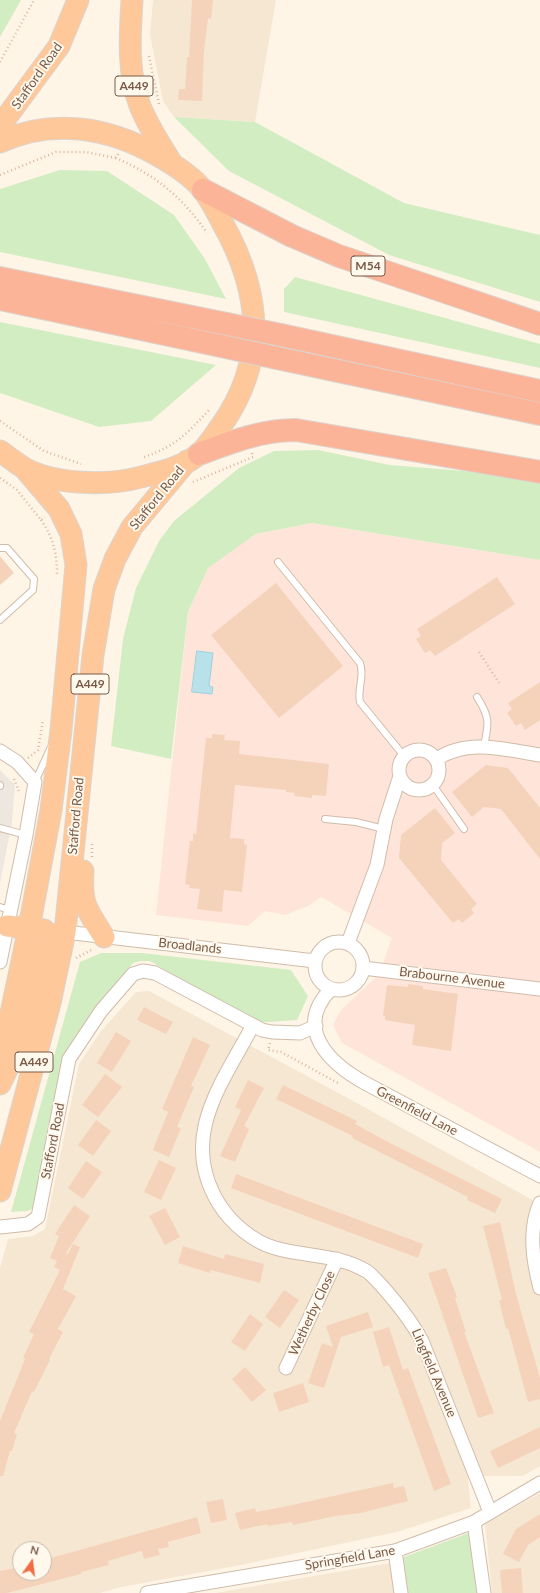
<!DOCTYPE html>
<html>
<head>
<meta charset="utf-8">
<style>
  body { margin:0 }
  #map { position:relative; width:540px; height:1593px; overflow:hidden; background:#fef5e6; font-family:Lato,sans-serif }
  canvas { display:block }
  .north { position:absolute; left:12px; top:1541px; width:40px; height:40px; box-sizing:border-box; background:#fff8ed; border:1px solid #c9b9ab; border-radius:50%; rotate:14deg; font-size:11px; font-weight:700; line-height:16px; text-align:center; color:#795b48 }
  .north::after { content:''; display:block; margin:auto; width:14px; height:18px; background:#f06d43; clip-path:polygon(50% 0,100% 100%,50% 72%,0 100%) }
</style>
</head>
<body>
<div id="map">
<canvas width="540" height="1593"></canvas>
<div class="north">N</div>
</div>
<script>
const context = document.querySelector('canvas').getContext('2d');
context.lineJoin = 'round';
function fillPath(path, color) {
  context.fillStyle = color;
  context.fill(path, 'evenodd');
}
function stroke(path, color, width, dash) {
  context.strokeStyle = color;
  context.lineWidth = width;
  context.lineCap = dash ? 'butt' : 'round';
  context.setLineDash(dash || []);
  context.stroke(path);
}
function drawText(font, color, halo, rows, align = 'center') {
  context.font = font + ' Lato,sans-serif';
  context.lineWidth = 4;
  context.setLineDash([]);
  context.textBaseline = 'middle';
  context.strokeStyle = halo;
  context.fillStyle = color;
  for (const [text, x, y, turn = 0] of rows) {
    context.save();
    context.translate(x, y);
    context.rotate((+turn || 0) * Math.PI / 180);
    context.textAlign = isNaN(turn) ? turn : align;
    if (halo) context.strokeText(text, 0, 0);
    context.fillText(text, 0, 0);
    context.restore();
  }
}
fillPath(new Path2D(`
  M153,0H276L255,122L174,117L163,101L150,35Z
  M149,991L344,1096L540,1204V1466L523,1476H479L468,1479L471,1508L397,1532L236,1566L121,1587L100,1593H0V1268L8,1239L33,1236L45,1229L79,1064L101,1031L136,992ZM20,1549H44V1573H20Z
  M540,1493V1593H492L485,1524Z
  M390,1563L395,1593H216L232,1590Z`), '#f6e7d3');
fillPath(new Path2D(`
  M312,523L540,560V1152L342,1043L333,1025L341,1010L379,974L392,938L321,897L308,906L285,915L265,911L248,926L156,915L188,612L208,568L212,563L256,534Z`), '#ffe5d9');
fillPath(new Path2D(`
  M0,770L15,785L12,822L0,883Z`), '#eee7e0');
fillPath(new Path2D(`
  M0,0H21L0,37Z
  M174,117L255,122L404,203L540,235V302L389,255L229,171Z
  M60,170L107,171L174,215L205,259L226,299L0,252V189Z
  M295,277L540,344V368L284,312V289Z
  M0,322L216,365L151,421L99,427L0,393Z
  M318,450L390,465L501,474L540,480V560L312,523L256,534L208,568L188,612L171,759L111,746L123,639L136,588L159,541L174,521L239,468L274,451Z
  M101,953H142L291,970L308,996L297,1020L254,1023L150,961H141L133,963L69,1048L38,1205L28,1211L11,1212L80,962Z
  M474,1531L480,1593H406L401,1558Z`), '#d3edc3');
const water = new Path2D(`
  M197,651L213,653L209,686L213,687L212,694L192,692Z`);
fillPath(water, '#b8e1e9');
stroke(water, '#9ed1dc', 1);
fillPath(new Path2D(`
  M192,0H213L211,19L208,18L204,51L202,101L178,100L179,89H185L187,57H189Z
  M0,556L14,573L0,585Z
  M497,577L515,604L435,656L430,650L425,653L416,639L421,636L417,629Z
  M276,583L343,666L279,718L211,635Z
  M540,682V720L525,730L521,723L516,726L507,713L512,709L508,703Z
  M212,734L225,735L224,740L240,741L239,754L329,764L326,796L312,795V798L294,796L295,793L286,792V790L235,785L230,838L244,839V844L247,845L242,892L224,890L222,912L197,909L200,889L189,888L190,885L185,884L190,841H193V833L196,834L206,738H212Z
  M486,765L508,768L540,808V859L501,809L484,807L472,817L452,792Z
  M435,808L455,833L442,843L441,860L477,904L471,909L474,913L462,923L459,919L453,923L399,858L401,835Z
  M408,984L423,986V989L458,994L451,1051L412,1045L415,1025L385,1020V1016H383L387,985L408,987Z
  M144,1007L173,1022L166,1034L137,1020Z
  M116,1032L131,1041L112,1072L97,1063Z
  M193,1037L210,1045L191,1086L194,1087L177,1127L181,1128L169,1157L153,1150L168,1112L162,1109Z
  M105,1074L122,1087L98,1117L82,1105Z
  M248,1080L264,1088L244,1126L249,1129L235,1162L220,1156L241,1110L235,1107Z
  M283,1085L357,1121L355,1124L390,1143L502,1199L495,1213L467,1200L468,1197L352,1138L353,1136L276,1099Z
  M96,1120L111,1131L93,1156L78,1145Z
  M159,1160L176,1168L161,1200L144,1192Z
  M86,1161L102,1172L83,1199L68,1188Z
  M236,1174L423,1244L418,1258L231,1188Z
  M74,1205L90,1216L66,1253L68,1254L73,1244L80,1247L63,1289L76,1296L58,1329L63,1332L49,1359L50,1360L34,1392L32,1391L14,1433L17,1434L12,1451H10L3,1476H0V1421L25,1359L23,1358L34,1334L29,1332L60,1270L54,1267L57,1261L50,1258L59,1236L55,1234Z
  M165,1208L180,1237L165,1245L149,1216Z
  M500,1222L516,1294L540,1378V1399L528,1402L508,1328L506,1329L499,1300H502L483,1226Z
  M183,1246L224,1259L225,1254L264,1264L260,1283L211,1270L210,1273L178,1263Z
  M446,1268L457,1297L455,1298L466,1332H464L494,1413L478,1418L428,1273Z
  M284,1290L299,1300L280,1328L265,1317Z
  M368,1312L373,1327L341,1337L324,1388L308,1383L322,1343L333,1347L326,1326Z
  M250,1314L263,1324L245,1351L231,1342Z
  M389,1327L403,1370L408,1368L451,1484L434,1491L389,1365L383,1367L373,1332Z
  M245,1367L266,1390L252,1402L232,1379Z
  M303,1383L309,1402L279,1412L273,1393Z
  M540,1427V1448L498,1468L490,1451Z
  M393,1483L394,1488L404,1486L408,1501L361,1513L336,1516L293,1525L292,1522L268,1526L267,1524L240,1530L235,1513L255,1508L256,1512L283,1507Z
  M223,1499L227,1520L211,1523L206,1502Z
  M540,1514V1537L528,1545L519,1562L503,1554L516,1529Z
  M197,1517L201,1533L168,1542L169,1547L158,1549L160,1555L144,1559L142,1551L108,1561L109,1565L81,1572V1574L7,1593H0V1571L20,1567V1573H44V1560Z
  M521,1568L523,1593H502L500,1570Z`), '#f5d3bb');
const service = new Path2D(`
  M0,548H7L34,579L33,590L0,620
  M278,562L360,663C365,676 357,688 360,702L404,756
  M477,697C490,717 489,723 484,746
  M35,782L51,747
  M0,785V786
  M433,785L464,829
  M325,819L356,822L384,829
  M0,828L26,835
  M0,907L10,910`);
const minor = new Path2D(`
  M399 770a20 20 0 1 1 40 0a20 20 0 1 1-40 0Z
  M0,751L17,762L35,782L26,835L0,962
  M437,759C468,738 506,750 540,755
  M65,932L315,961
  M315 966a24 24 0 1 1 48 0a24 24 0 1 1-48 0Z
  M348,943L377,865L386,819L400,776
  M363,968L540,989
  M331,989C293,1028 329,1063 365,1083L540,1176
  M253,1025C222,1084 178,1137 219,1204C231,1223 253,1242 275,1248C306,1257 339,1254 368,1272C373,1276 377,1281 381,1285C397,1303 411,1320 422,1341L490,1512
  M540,1203C528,1230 533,1261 540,1288
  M0,1227L28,1224L38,1217L69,1059L101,1011L133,974L143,971L155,973L262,1030L272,1032L300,1033L316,1026
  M286,1368L337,1259
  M474,1522L484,1593
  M395,1551L401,1593
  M147,1593L395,1551L474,1522L540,1483`);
const trunk = new Path2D(`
  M132,0C130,35 127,72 140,106C148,126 160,144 171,162
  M0,126L59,46L78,0
  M0,142C52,118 108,127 157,155C173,164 191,175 203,190C211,200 217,213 223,224C261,292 268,360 221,426C215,435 207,447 199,454C184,467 160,472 141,477C109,486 54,485 24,468C16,463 8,457 0,451
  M83,871C81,905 86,908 104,937
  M7,926L44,930
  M0,1065L29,928L51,810L61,730L76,565L71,534L59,509L25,469
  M0,1084L15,1053L33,992L41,955L52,939L57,934L65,932
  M0,1191L50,1003L65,932L93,655L104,589L115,559L132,527L187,461`);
const motorway = new Path2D(`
  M203,190L292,236L339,256L540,324
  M0,278L227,324
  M0,299L221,346
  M281,335L540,391
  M277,358L540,414
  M199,454C231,442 261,430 296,430L540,472`);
stroke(service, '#d0bcaa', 8);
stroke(minor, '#d0bcaa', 15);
stroke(trunk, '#dcd4cf', 23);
stroke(motorway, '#dcd4cf', 24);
stroke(new Path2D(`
  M149,56L159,104
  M0,62L34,0
  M118,154L116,158C157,176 182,197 207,233
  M0,175L56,152H86L116,158
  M0,421L44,451L81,464
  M144,457C178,445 186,434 210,409
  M0,478L17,490L41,520L45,517
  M193,482L253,457L252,453
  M41,520C53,537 57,553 57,574
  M479,652L499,683
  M28,758L38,750L43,720
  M14,779L20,794
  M92,857V844
  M76,958L93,949
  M270,1043L268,1050L281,1052L338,1083`), '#dbb79e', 2.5, [1, 3]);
stroke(service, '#fff', 6);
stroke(minor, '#fff', 13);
stroke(trunk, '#fec89a', 21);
stroke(motorway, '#fcb498', 22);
const motorwayBridge = new Path2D(`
  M227,324L281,335
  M221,346L277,358`);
stroke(motorwayBridge, '#dcd4cf', 24, []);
stroke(motorwayBridge, '#fcb498', 22);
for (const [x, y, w] of [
  [134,86,38],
  [368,266,34],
  [90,684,38],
  [34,1062,38]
]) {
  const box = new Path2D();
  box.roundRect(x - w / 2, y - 10, w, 20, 3);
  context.fillStyle = '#fff8ed';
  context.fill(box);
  stroke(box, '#795b48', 1);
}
drawText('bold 12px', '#795b48', null, [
  ["A449",134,86],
  ["M54",368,266],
  ["A449",90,684],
  ["A449",34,1062]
]);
drawText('13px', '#795b48', '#fff8ed', [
  ["Stafford Road",37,76,-55],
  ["Stafford Road",157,498,-51],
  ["Stafford Road",76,816,-85],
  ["Broadlands",190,946,6],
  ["Brabourne Avenue",452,978,7],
  ["Greenfield Lane",417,1111,28],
  ["Stafford Road",53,1141,-79],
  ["Wetherby Close",312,1313,-65],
  ["Lingfield Avenue",434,1373,67],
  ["Springfield Lane",350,1558,-10]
]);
</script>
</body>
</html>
